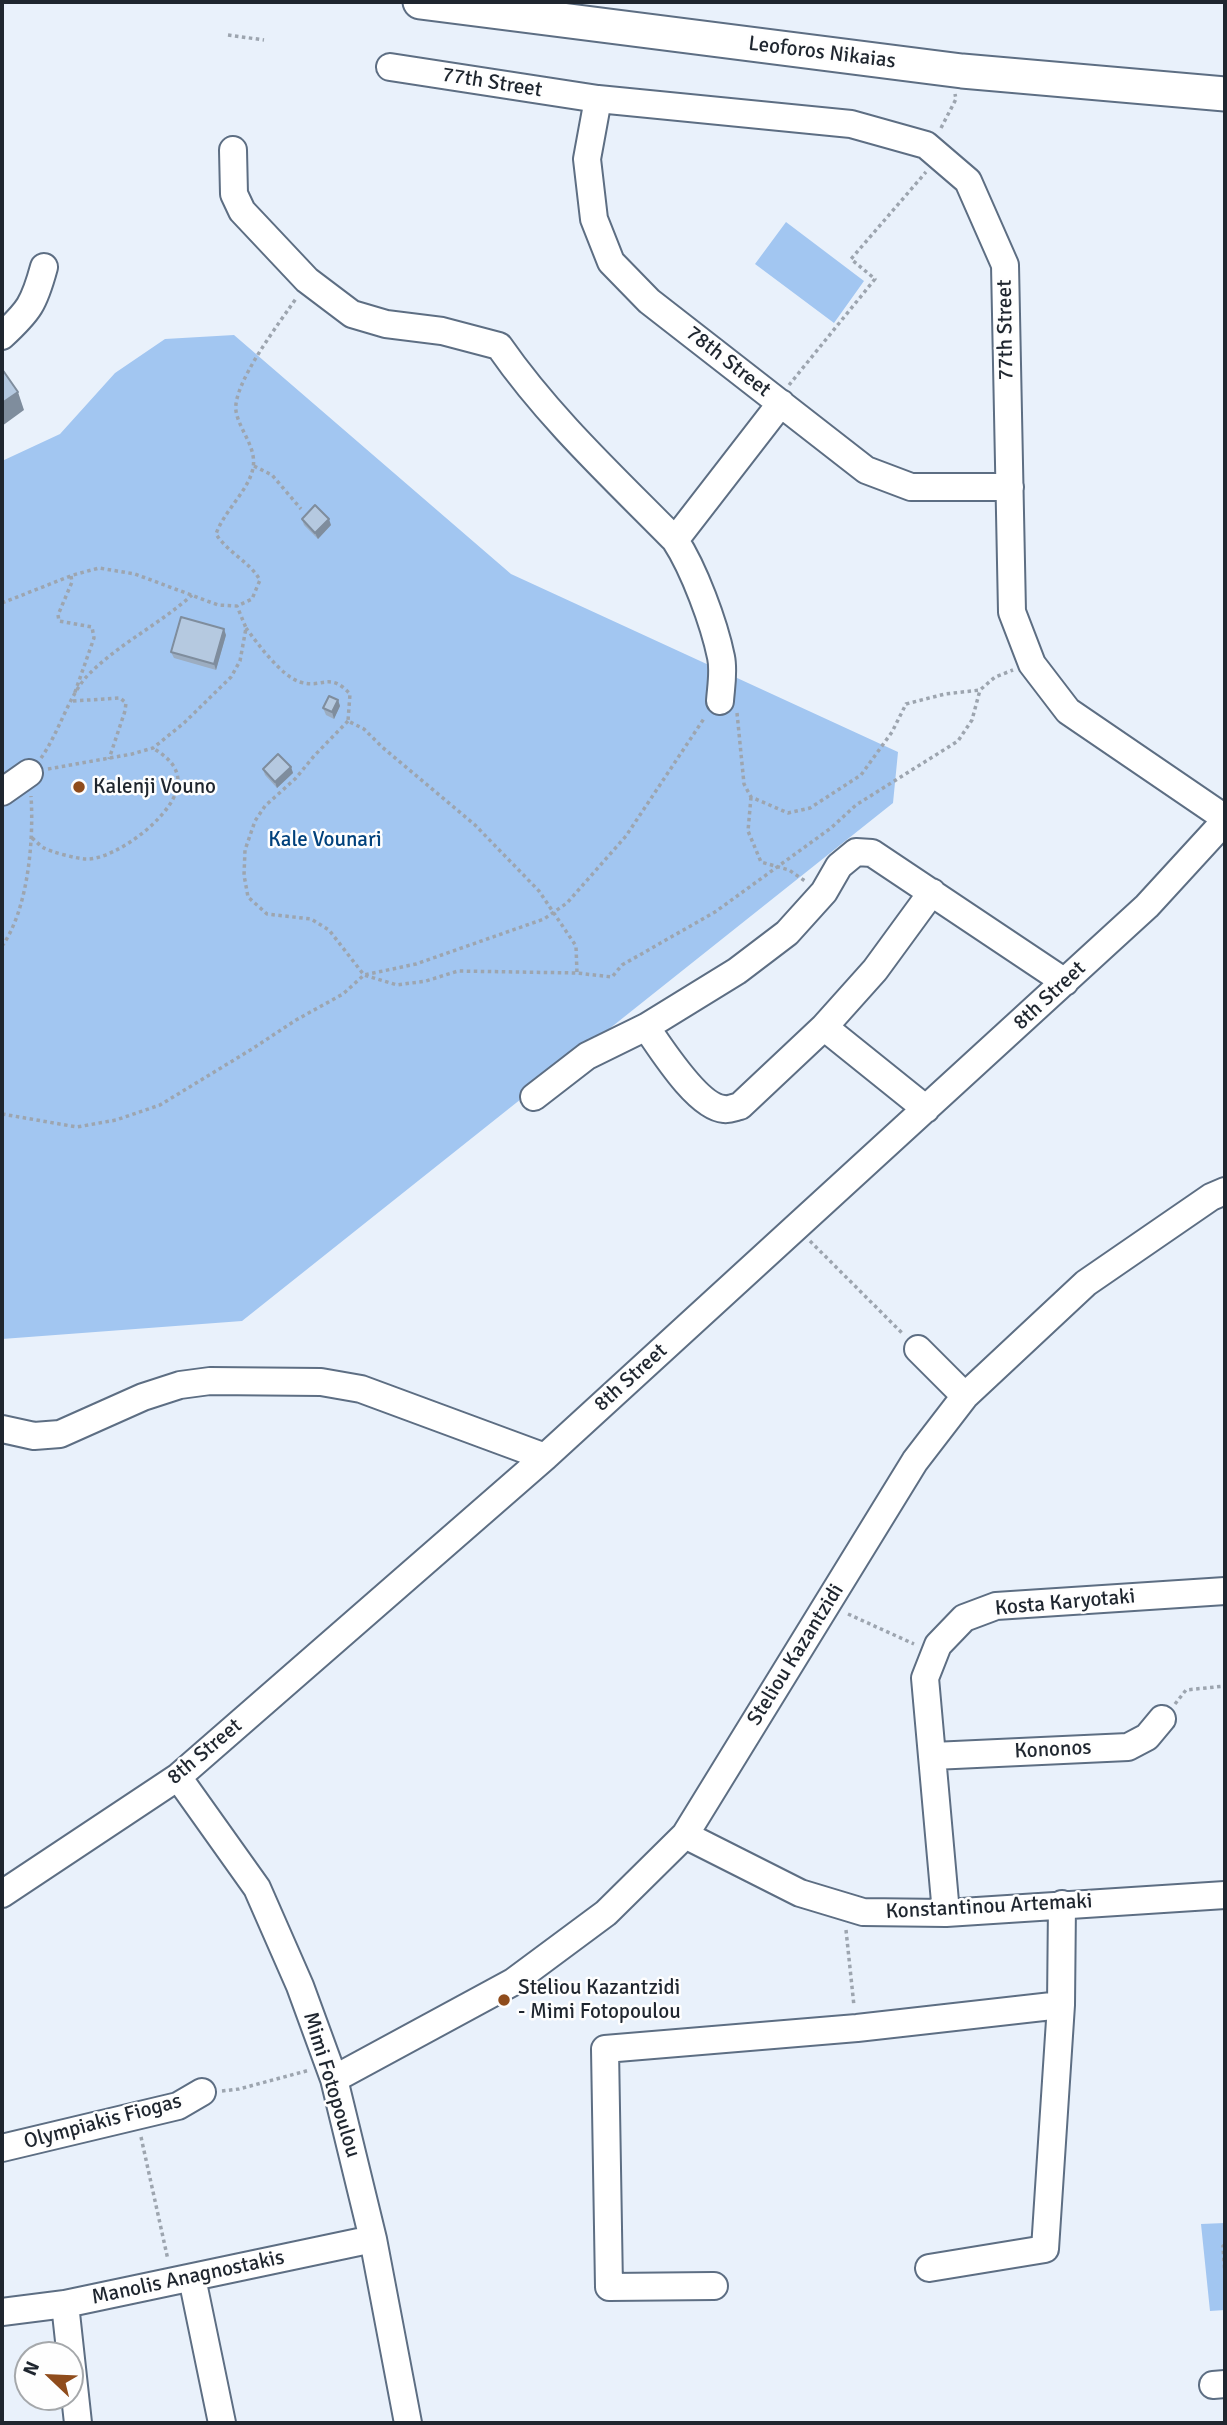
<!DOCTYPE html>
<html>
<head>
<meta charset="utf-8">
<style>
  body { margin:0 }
  #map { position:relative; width:1227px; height:2425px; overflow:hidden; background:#e9f1fb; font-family:Signika,sans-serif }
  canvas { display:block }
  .frame { position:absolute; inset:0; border:4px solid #1f262f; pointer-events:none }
  .north { position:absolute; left:14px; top:2341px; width:70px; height:70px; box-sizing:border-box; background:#fefefe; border:2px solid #a5a8ab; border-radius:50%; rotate:293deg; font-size:19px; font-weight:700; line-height:28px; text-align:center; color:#1f262f }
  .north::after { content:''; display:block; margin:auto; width:24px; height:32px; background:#8f4c1c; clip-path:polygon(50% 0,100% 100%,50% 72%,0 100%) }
</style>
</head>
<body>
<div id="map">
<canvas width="1227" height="2425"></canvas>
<div class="frame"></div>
<div class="north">N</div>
</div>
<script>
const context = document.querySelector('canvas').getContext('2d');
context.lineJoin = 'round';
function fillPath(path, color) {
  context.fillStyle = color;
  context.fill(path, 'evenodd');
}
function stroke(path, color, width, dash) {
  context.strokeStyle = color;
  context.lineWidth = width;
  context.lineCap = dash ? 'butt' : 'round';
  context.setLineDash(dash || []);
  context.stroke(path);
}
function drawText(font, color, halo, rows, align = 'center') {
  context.font = font + ' Signika,sans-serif';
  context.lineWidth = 5;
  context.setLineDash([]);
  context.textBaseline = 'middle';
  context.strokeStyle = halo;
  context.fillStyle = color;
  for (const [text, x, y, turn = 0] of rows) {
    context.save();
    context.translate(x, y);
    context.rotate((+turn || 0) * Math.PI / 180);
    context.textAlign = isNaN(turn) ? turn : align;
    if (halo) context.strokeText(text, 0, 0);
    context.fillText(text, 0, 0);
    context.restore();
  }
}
fillPath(new Path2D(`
  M786,222L864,281L834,323L755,264Z
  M234,335L511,574L898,752L893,803L242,1321L2,1339V461L60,434L115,373L165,339Z
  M1225,2223V2310L1210,2311L1201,2224Z`), '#a2c6f1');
const minor = new Path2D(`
  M390,67L598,99L851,124L926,145L968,181L1005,265L1012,612L1032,664L1068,711L1225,818
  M598,99L587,159L594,219L611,262L649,301L866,470L911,487H1010
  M233,150L234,194L242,211L307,280L352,314L386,324L442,331L499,346C549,418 614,478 675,540C694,569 714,623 721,657C724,671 721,687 720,701
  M2,336C29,311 34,304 44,267
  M675,540L781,403
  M2,792L29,773
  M646,1027C661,1048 697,1107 724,1109C729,1110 735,1107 740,1106L824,1027L875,970L932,892
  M824,1027L926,1109
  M534,1097L587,1056L646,1027L737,971L787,933L824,892L839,866L856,852L872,853L1065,982
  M918,1349L965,1396
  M2,1429L34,1436L60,1434L143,1397L180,1385L210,1381L321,1382L361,1389L545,1457
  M933,1756L1128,1747L1147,1737L1162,1719
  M178,1777L257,1888L300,1986L334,2079L373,2239L408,2423
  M685,1835L800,1893L863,1912L946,1913L1225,1895
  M2,1894L178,1777L545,1457L1147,906L1225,821
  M946,1913L925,1678L938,1645L964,1618L996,1606L1225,1591
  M334,2079L513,1982L606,1913L685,1835L915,1461L965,1396L1086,1283L1211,1197L1225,1191
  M2,2148L178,2106L202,2092
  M929,2268L1045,2249L1061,2005L1062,1904
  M192,2278L222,2423
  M714,2286L609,2287L605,2049L857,2028L1061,2005
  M65,2304L78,2423
  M2,2312L65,2304L373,2239
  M1213,2385L1225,2384`);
const major = new Path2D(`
  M420,2L962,71L1225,94`);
stroke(minor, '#5d6e83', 30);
stroke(major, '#5d6e83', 37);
stroke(new Path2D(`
  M228,35L264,40
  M941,128L956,99L955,94
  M789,385L875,279L851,259L926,172
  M254,466L272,475L301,509
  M71,576L72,582L58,615L59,621L92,627L94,638L74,695
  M2,603L73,575L99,568L135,574L218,605L237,606L252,599L260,580C249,561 228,553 216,534C224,511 249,490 253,468C257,447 239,430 236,411C232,384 281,321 297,297
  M246,628C258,644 281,676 300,682C323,689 329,671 350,694L348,721L364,729L382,747L475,825L539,891L576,946L577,973
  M73,701L120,698L126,703L125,711L109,759
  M737,713L744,784L751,797L788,813L810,808L861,775L892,732L906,704L945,694L980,690L995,677L1013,670
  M348,721L314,756L296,778L265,806L255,821L245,850L244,875L248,897L267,914L311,919L329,930L364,975L397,985L426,981L458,971L577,973L612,977L622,965L715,912L831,828L856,805L958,741L972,720L980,690
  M41,758C59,733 69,694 89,674C120,643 160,624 192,595
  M48,769L132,754L153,748L184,723L231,677L240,661L246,628L237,606
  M751,797L748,831L761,862L789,870L805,881
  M32,838C36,841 40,846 44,848C51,852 78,859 86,859C116,860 180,812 178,780C177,764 165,756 153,748
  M2,946C28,910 34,840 31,796
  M2,1114L77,1127L116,1120L160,1105L252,1049L296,1020L343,994L364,975L416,964L544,919L567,903L626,836L705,717
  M810,1241L904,1335
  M848,1614L914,1644
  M1175,1704L1186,1690L1225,1686
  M846,1930L854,2006
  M222,2091L239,2089L310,2070
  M141,2137L168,2260
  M1225,2245L1223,2246L1225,2275`), '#9da5af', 3.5, [3.5, 3.5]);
stroke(minor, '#fff', 26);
stroke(major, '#fff', 33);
fillPath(new Path2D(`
  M302,519L331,525L318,539L304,525Z
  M226,635L216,670L174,658L171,652Z
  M338,700L340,706L334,719L326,715L323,708Z
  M291,767L293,773L277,788L265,775L263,769Z`), '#9cadc1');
fillPath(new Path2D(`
  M18,392L24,410L2,426V403Z
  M329,519L331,525L318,539L315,533Z
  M224,629L226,635L216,670L214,664Z
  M338,700L340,706L334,719L332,712Z
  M291,767L293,773L277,788L275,782Z`), '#7f8d9d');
const building = new Path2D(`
  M2,369L18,392L2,403Z
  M315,505L329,519L315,533L302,519Z
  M181,617L224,629L214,664L171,652Z
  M329,696L338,700L332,712L323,708Z
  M278,754L291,767L275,782L263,769Z`);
fillPath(building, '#b5c9e0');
stroke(building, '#7f8d9d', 2);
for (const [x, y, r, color] of [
  [79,787,7,"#8f4c1c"],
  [504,2000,7,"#8f4c1c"]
]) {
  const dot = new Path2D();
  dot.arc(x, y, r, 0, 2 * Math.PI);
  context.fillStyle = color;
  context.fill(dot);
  stroke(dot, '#fefefe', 2.5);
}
drawText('21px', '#1f262f', '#fefefe', [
  ["Leoforos Nikaias",822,53,7],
  ["77th Street",492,83,9],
  ["77th Street",1006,330,-91],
  ["78th Street",728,362,38],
  ["8th Street",1050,996,-43],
  ["8th Street",631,1378,-42],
  ["Kosta Karyotaki",1065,1603,-5],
  ["Steliou Kazantzidi",796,1655,-58],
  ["Kononos",1053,1750,-3],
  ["8th Street",205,1752,-40],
  ["Konstantinou Artemaki",989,1907,-3],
  ["Mimi Fotopoulou",331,2085,73],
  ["Olympiakis Fiogas",103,2122,-15],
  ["Manolis Anagnostakis",188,2278,-12]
]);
drawText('21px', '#1f262f', '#fefefe', [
  ["Kalenji Vouno",93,787],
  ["Steliou Kazantzidi",518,1988],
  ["- Mimi Fotopoulou",518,2012]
], 'left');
drawText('21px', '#00417c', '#fefefe', [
  ["Kale Vounari",325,840]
]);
</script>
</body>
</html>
